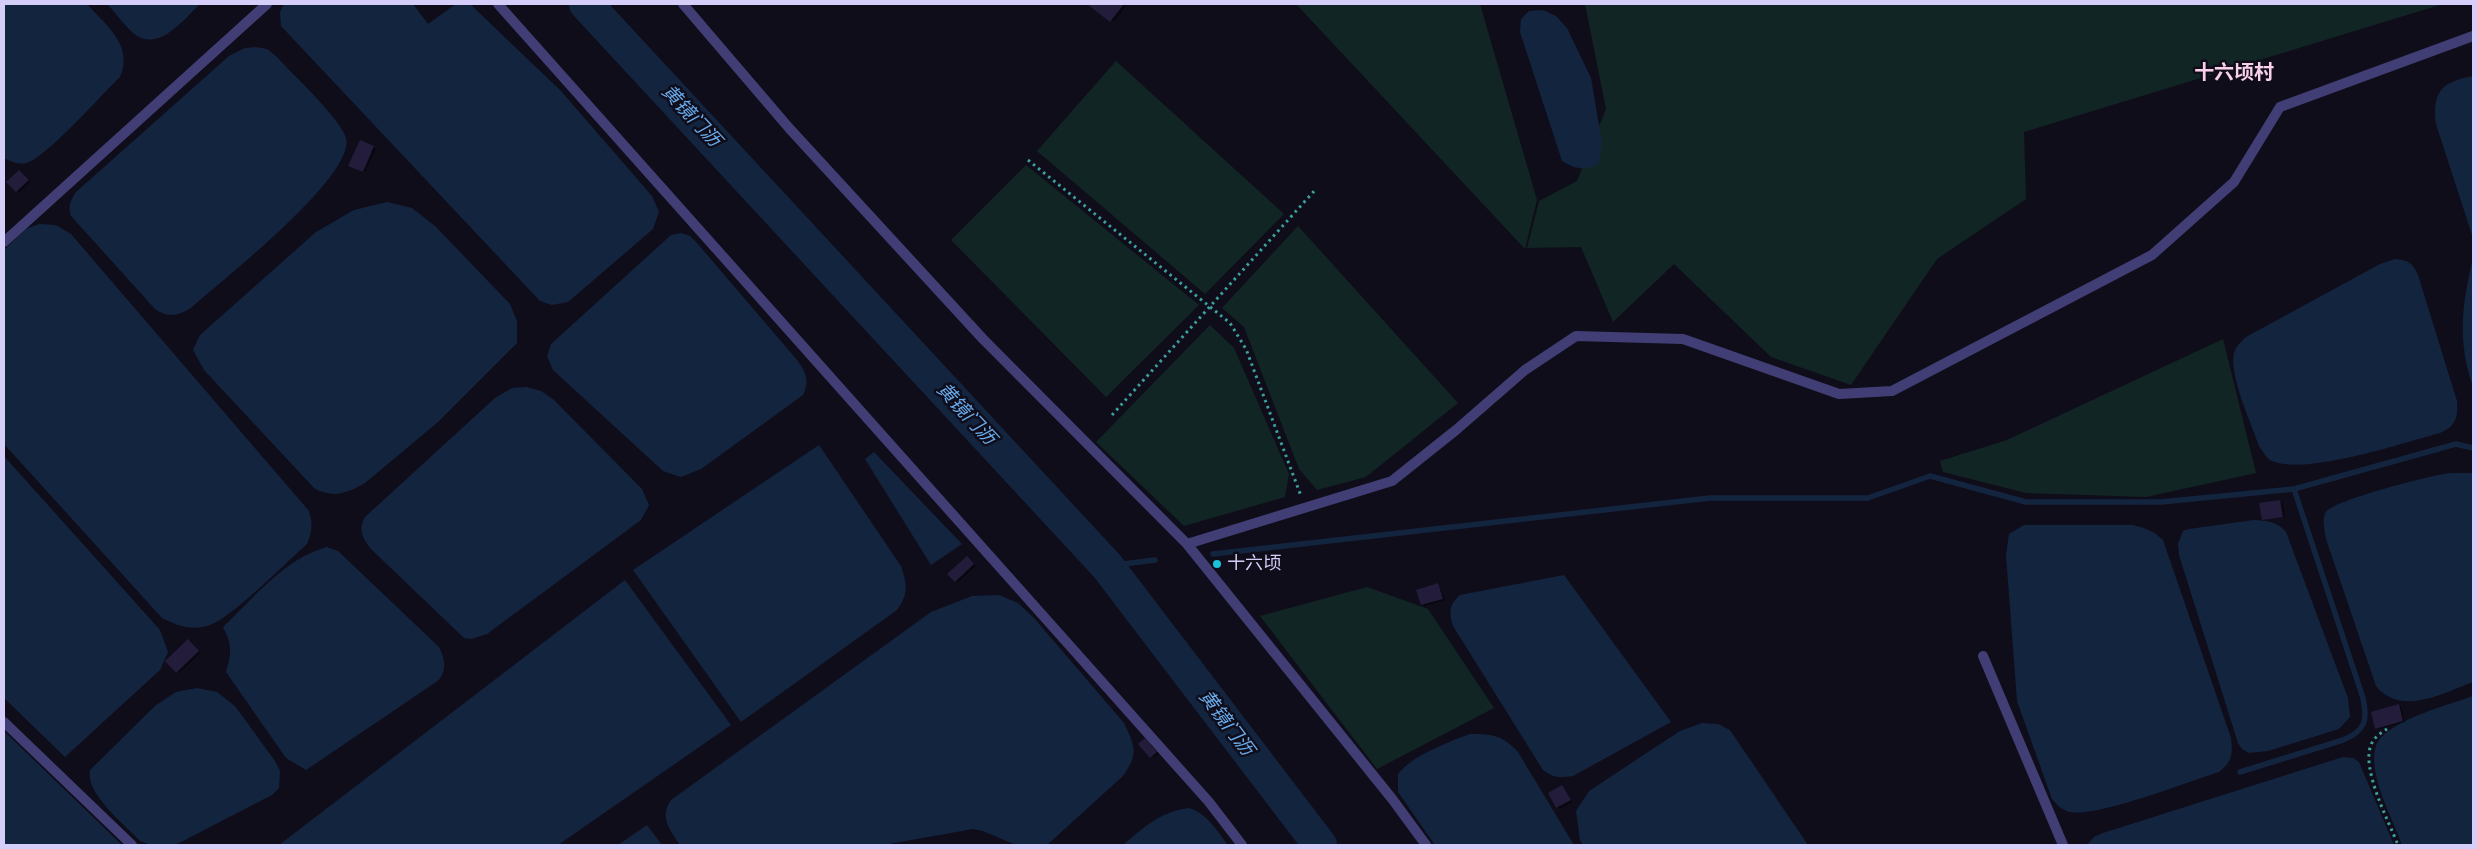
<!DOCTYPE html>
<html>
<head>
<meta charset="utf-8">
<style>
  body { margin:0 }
  #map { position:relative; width:2477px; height:849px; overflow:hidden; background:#100d1b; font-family:"Alegreya Sans",sans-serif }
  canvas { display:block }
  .frame { position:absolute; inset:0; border:5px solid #d4cef9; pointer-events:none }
</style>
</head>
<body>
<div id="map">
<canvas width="2477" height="849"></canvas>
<div class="frame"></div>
</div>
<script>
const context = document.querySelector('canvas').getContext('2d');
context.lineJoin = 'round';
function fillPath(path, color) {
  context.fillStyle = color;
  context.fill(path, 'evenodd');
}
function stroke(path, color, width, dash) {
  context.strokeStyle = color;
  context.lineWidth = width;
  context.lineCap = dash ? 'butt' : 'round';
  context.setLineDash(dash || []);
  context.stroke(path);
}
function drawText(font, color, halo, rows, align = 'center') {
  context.font = font + ' "Alegreya Sans","Noto Sans SC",sans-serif';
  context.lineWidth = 5;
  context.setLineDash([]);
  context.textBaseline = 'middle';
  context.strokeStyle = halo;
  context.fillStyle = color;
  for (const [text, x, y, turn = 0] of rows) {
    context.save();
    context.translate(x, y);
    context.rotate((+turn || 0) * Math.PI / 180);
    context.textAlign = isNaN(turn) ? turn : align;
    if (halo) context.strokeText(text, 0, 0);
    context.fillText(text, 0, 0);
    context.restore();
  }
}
fillPath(new Path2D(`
  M1296,4H1480L1537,200L1525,249Z
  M1585,4H2443L2024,132L2026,199L1937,259L1851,385L1771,357L1674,264L1613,322L1581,247L1527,248L1539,201L1577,181L1606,109Z
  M1116,61L1284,214L1205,294L1037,151Z
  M1026,165L1199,305L1106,397L951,240Z
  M1298,226L1458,403L1366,477L1317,490L1299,469L1244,327L1222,308Z
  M1210,325L1234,348L1289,474L1285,497L1184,526L1096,442Z
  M2223,339L2256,473L2146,497L2026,493L1943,472L1940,461L2007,440Z
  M1367,587L1428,609L1494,708L1377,769L1260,616Z`), '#112524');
fillPath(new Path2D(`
  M4,4H87C106,25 134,46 120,77C103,93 44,160 26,163C18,165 10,161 4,158Z
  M107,4H200C184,19 158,54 133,33C124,25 116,13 107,4Z
  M284,4H413L428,24L456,4H470L561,91L652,196L659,212L653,229L568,302L552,305L540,301L281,26L280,12Z
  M1543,10L1556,16L1567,28L1591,78L1602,143L1599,164C1584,171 1575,169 1562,161L1520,32L1521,19L1529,11Z
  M256,47L267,49L277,57C292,74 341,119 346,138C356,176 220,282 191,308C177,316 168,318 155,309L71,216C68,206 70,201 76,192L229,56L245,48Z
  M2473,76V238L2436,124C2432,91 2442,82 2473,76Z
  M387,202L412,208L435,226L510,304L517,321V343L438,422L365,483C348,493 333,499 314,488L204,370L193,350L200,335L316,232L354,210Z
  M39,224L56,225L71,234L309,511C313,524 312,532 307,544C288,561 230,619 210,625C192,631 178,626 162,618L4,444V250L26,229Z
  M681,233L690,236L697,243L797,360C806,372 810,381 803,395L701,469L681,477L663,471L553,370L547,356L551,344L671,235Z
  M2473,258V387C2457,340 2462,305 2473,258Z
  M2395,259C2408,260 2413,263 2418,275L2457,401C2458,418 2456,426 2440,433C2403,443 2309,474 2275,462C2267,460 2264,453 2259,446C2251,423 2229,376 2234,353C2236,346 2241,342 2246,337L2380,264Z
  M527,387L541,391L553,399L642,489L649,505L641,520L487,634L471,639L464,638L371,549C362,538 358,529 365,517L495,398L512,388Z
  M819,445L901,566C907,584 909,594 897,610L741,722L633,570Z
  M874,452L962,544L931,565L865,459Z
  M4,456L160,630L168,652L160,670L65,757L4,698Z
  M2473,473V682C2443,693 2401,717 2376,686L2326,539C2325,531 2321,520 2326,512C2334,500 2432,475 2450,473C2458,473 2466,473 2473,473Z
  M2254,520C2267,521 2277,521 2286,532L2348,698L2350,717L2339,729L2268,751L2249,753L2242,749L2238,743L2179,555L2178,544L2183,531L2189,529Z
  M2024,525H2133C2145,528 2154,531 2163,540L2231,738C2233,754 2232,762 2219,772C2187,782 2099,817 2070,812C2062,810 2058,806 2052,799L2017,701L2006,555L2009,534Z
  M327,547L338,551L439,647C445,660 447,668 439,680L306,770L286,758L226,672C232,652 232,645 223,627C254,598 285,558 327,547Z
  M1564,575L1671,722L1573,776C1560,778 1553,778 1543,770L1453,626C1449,612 1449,605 1460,595Z
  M625,580L731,725L558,845H279Z
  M999,595L1018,603L1034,618L1124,723C1135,746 1139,754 1123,776L1047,845H1016L983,831L973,829L883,845H680C670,830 659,817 671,800L931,612L972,596Z
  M197,688L217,692L235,706L275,761L280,771L279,788L272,795L179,843C166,847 150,847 139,840C124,824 85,793 90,770L156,705L176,692Z
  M2473,696V845H2402C2394,824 2383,802 2377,780C2375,770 2372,757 2376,746C2385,721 2449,705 2473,696Z
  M1702,723L1718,724L1730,730L1808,845H1583L1580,840L1576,811L1589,791L1680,731Z
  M4,731L122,845H4Z
  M1470,734C1493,734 1502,735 1518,752L1574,845H1435L1398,792V774C1412,756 1448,742 1470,734Z
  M2343,757L2353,758L2359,762L2394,845H2087L2094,837L2103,833Z
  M1189,808C1208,814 1216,830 1228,845H1123C1143,828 1161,811 1189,808Z
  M647,825L662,845H618Z`), '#13243f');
fillPath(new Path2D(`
  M1089,4H1128L1114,22Z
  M373,147L376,149L365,172L352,167Z
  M21,173L30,182L19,193L8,182Z
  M2280,502L2283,503L2285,517L2263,519Z
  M969,559L976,566L958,582L955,581Z
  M1438,585L1445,600L1425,606L1422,604Z
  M191,642L200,653L179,673L176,672Z
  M2399,706L2401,707L2405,722L2379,729L2376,728Z
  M1148,741L1159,754L1154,758L1140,744Z
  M1562,786L1572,802L1560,809L1549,794Z`), '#0007');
stroke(new Path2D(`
  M1213,554L1710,498H1868L1930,476L2026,502H2161L2294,489L2456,444L2473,448
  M1107,566L1155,560
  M2240,772L2343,740C2365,731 2368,721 2363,698L2294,489`), '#13243f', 5.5);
stroke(new Path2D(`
  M586,4L1107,566L1320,845`), '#13243f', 34);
fillPath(new Path2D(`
  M1087,4H1124L1110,22Z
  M360,140L374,146L363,172L348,166Z
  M19,170L29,180L16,192L6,182Z
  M2280,500L2283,517L2262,520L2259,503Z
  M967,556L974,564L955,582L947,574Z
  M1438,583L1443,599L1421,605L1416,590Z
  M188,639L199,651L176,673L165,661Z
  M2399,704L2403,721L2375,729L2371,712Z
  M1145,738L1157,752L1150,758L1138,744Z
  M1562,785L1571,800L1556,808L1548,793Z`), '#231c3a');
stroke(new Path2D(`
  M1028,160L1230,323L1246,349L1301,496
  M1112,415L1316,189
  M2387,729C2381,733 2374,737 2371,745C2361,769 2389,822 2398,845`), '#3aa19d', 3, [2.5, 4]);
stroke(new Path2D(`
  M498,4L1209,802L1242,845
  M683,4L789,128L983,339L1187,544L1393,800L1426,845
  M4,242L267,4
  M1187,544L1392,481L1456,430L1525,370L1576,336L1683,339L1839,394L1892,391L2152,255L2234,182L2280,107L2473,36
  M1983,656L2063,845
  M4,722L132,845`), '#413e75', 10);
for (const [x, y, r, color] of [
  [1217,564,5,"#1ac1d9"]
]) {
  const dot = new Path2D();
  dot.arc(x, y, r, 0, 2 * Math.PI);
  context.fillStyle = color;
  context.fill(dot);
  stroke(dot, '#100d1b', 2);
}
drawText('18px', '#d4cef9', '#100d1b', [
  ["十六顷",1227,564]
], 'left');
drawText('italic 19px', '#68aced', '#100d1b', [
  ["黄镜门沥",691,116,47],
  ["黄镜门沥",966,414,47],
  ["黄镜门沥",1226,723,53]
]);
drawText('bold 20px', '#f9d0e9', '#100d1b', [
  ["十六顷村",2234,73]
]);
</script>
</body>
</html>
